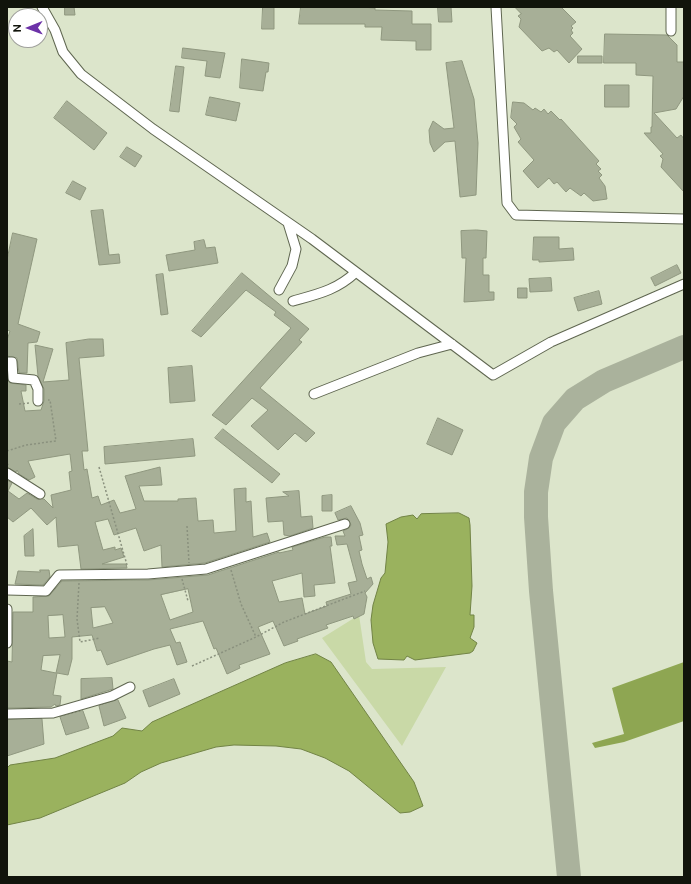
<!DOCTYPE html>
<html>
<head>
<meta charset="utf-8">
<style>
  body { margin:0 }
  #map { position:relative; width:691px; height:884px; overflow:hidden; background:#dce5cb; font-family:"DM Sans",sans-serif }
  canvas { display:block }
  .frame { position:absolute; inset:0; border:8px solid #11140b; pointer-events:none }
  .north { position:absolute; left:8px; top:8px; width:40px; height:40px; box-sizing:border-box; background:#fff; border:1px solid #a0a19d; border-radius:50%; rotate:269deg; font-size:11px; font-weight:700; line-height:16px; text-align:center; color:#11140b }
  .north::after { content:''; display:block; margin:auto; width:14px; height:18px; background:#6c32a8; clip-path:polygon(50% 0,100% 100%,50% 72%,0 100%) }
</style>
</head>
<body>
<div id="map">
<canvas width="691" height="884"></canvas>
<div class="frame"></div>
<div class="north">N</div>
</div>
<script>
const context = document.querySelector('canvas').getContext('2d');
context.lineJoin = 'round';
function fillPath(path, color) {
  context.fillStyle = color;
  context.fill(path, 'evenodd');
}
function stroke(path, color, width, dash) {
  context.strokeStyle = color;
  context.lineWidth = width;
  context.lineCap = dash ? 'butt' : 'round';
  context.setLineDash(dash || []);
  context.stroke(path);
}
fillPath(new Path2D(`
  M359,615L366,662L372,669L446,667L402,746L322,638Z`), '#c9d9a7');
fillPath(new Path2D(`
  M684,662V721L624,742L595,748L592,743L624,734L612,688Z`), '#8ea652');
const water = new Path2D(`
  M459,513L469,518L470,525L472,586L470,615H474V627L470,638L477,643L473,651L470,653L415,660L407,656L404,660L378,659L373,643L371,620L373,605L381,578L385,573L388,542L386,524L401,517L413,515L417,519L421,514Z
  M316,654L331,662L414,782L423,806L410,812L400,813L349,771L325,758L301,749L276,746L234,745L216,747L161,763L141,772L125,783L40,818L7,825V768L10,765L55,758L113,736L122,728L142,731L152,722L285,663Z`);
fillPath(water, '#9ab25e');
stroke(water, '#718345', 1);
stroke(new Path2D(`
  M569,877L541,591L536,517V492L541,458L554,423L575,399L604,381L684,347`), '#aab29c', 24);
const building = new Path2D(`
  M65,7H74L75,15H65Z
  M263,7H274V29H262Z
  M301,7H361L375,8V10L412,11V24H431V50H416V41L381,40L382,27H365V24H299Z
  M438,7H451L452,22H439Z
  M515,7H561L576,22L571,26L573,28L571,30L573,33L570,36L582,49L569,63L557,50L554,52L549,48L542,51L519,27L521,19L518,16L521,14Z
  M605,34L667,35L677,45V62H684V96L676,109L654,113L677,138L681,135L684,139V192L661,167L663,159L660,156L663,154L644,133H651V127H652L653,76L636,75V63H604Z
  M183,48L225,53L220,78L205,76L207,61L182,58Z
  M578,56H602V63H578Z
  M242,59L269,63L268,72H266L263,91L240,88Z
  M462,61L474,99L478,143L476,195L460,197L455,141L445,142L434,152L430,143L429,130L433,121L444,129L454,128L446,63Z
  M176,66L184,67L179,112L170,111Z
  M605,85H629V107H605Z
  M210,97L240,103L236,121L206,115Z
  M67,101L107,133L94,150L54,118Z
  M513,102L524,103L533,110L535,108L541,112L544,109L548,114L551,111L560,120L561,119L599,161L596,164L601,169L598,171L602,175L599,178L605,186L607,199L593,201L584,193L581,196L570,188L566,192L557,182L554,184L549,178L538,188L523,171L534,160L518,142L521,139L514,127L517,124L511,118Z
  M127,147L142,156L135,167L120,157Z
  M73,181L86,188L80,200L66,193Z
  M103,210L109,255L119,254L120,263L99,265L91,211Z
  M477,230L487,231L486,258H483V275H489V292H494V300L464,302L466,258H462L461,231Z
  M13,233L37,239L18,324L40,332L37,342L28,343L27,373H19L17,358L7,356V340L10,331L7,330V260Z
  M534,237H559V249L573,248L574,260L539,262V260H533Z
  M204,240L206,248L215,247L218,263L169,271L166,255L195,250L194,242Z
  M677,265L681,273L655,286L651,278Z
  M242,273L309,329L299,340L302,342L260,388L315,433L306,442L295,433L278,450L251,426L268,410L252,398L226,425L212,415L291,328L274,315L276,312L246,290L201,337L192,331Z
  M163,274L168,314L161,315L156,275Z
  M551,278L552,291L530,292L529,279Z
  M518,288H527V298H518Z
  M599,291L602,304L578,311L574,298Z
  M89,339H103L104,356L79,358L88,451H82L84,470L87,469L92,498L98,496L101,505L114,500L120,513L136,509L125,476L160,467L162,485L139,486L144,501H178V499L196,498L198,521L213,520L214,533L236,531L234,489L246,488V502L251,501L253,537L267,533L270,542L205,563L162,567L161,545L144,551L136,528L114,535L108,519L95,522L103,550L115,547V550L121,548L124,557L102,564H126L127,568L81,569L78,545L58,547L56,517L47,525L31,508L13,522L7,517V480L12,483L8,491L19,499L27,493L37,499H44L53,508L51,495L71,490L69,472L72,471L70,454L28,461L35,477L29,480L19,474L17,470L16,472L7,467V378L10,383L26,385V391H21L25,411L41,410L44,401V389L38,376L35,345L53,349L43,382L69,380L66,343Z
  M192,366L195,401L170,403L168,368Z
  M438,418L463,430L452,455L427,444Z
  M223,429L280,474L272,483L215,438Z
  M193,439L195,456L105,464L104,447Z
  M299,491L301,517L312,516L313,528L290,536L284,535L283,521L268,522L266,498L289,496L283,492Z
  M332,495V511H322V496Z
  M351,506L360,523L363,535L359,536L362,550L359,551L362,564L367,579L371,577L373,584L365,593L367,597L364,614L354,619L353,616L326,625L328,628L297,639L298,641L284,646L273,621L258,627L270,654L239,665L240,668L227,674L216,648L214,649L203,621L170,629L176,643L180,642L187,662L177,665L170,645L154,649L107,665L101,650L97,651L92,635L72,637V659L68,675L57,673L53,695L61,696L60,705L56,706L55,704L51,707L7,708V661L12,662L13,612H33V597L49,596L62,581L148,580L208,575L279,552V553L293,550L292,547L325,537H331L332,546H330L335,583L314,585L315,596L304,597L302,573L272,581L279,602L302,598L305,614L327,606L326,602L351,594L348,583L357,581L347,544L337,545L335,536H345L343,531L349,528L351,525L347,518L338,520L335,513ZM188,589L193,612L170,620L161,595ZM105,607L113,623L93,628L91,608ZM63,615L65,637L49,638L48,616ZM60,655L56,673L41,670L43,656Z
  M33,529L34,556H25L24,536Z
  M40,570H49L50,577L43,585L15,584L18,571L40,572Z
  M112,678L113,689L81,699V679Z
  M174,679L180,694L149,707L143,691Z
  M118,700L126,718L104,726L99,706Z
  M83,711L89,728L66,735L60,717Z
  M42,719L44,744L7,756V720Z`);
fillPath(building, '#a7af97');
stroke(building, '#8f977f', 1);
const minor = new Path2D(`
  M42,7L55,30L63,52L81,74L153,129L312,239L493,375L551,342L684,284
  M496,7L507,203L516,215L684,219
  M671,7V31
  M279,290L292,266L296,249L288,223
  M293,301C318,294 337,290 356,272
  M7,362H12L13,378L34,380L38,389V401
  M314,394L418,353L452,344
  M7,473L40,494
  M7,590L46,591L59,575L148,574L206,569L345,524
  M7,609V643
  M7,714L53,713L112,696L130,687`);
stroke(minor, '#5f6650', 11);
stroke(new Path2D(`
  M19,404L30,403
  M7,451L26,445L56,441L50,400H48
  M7,460L8,465
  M99,467L127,565
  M187,526L189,563
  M231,570L241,604L256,637
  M182,579L188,601
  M79,583L77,619L80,642L100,638
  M192,666L256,637L284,622L365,591`), '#8a917e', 1.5, [2, 2]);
stroke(minor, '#fff', 9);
</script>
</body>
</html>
